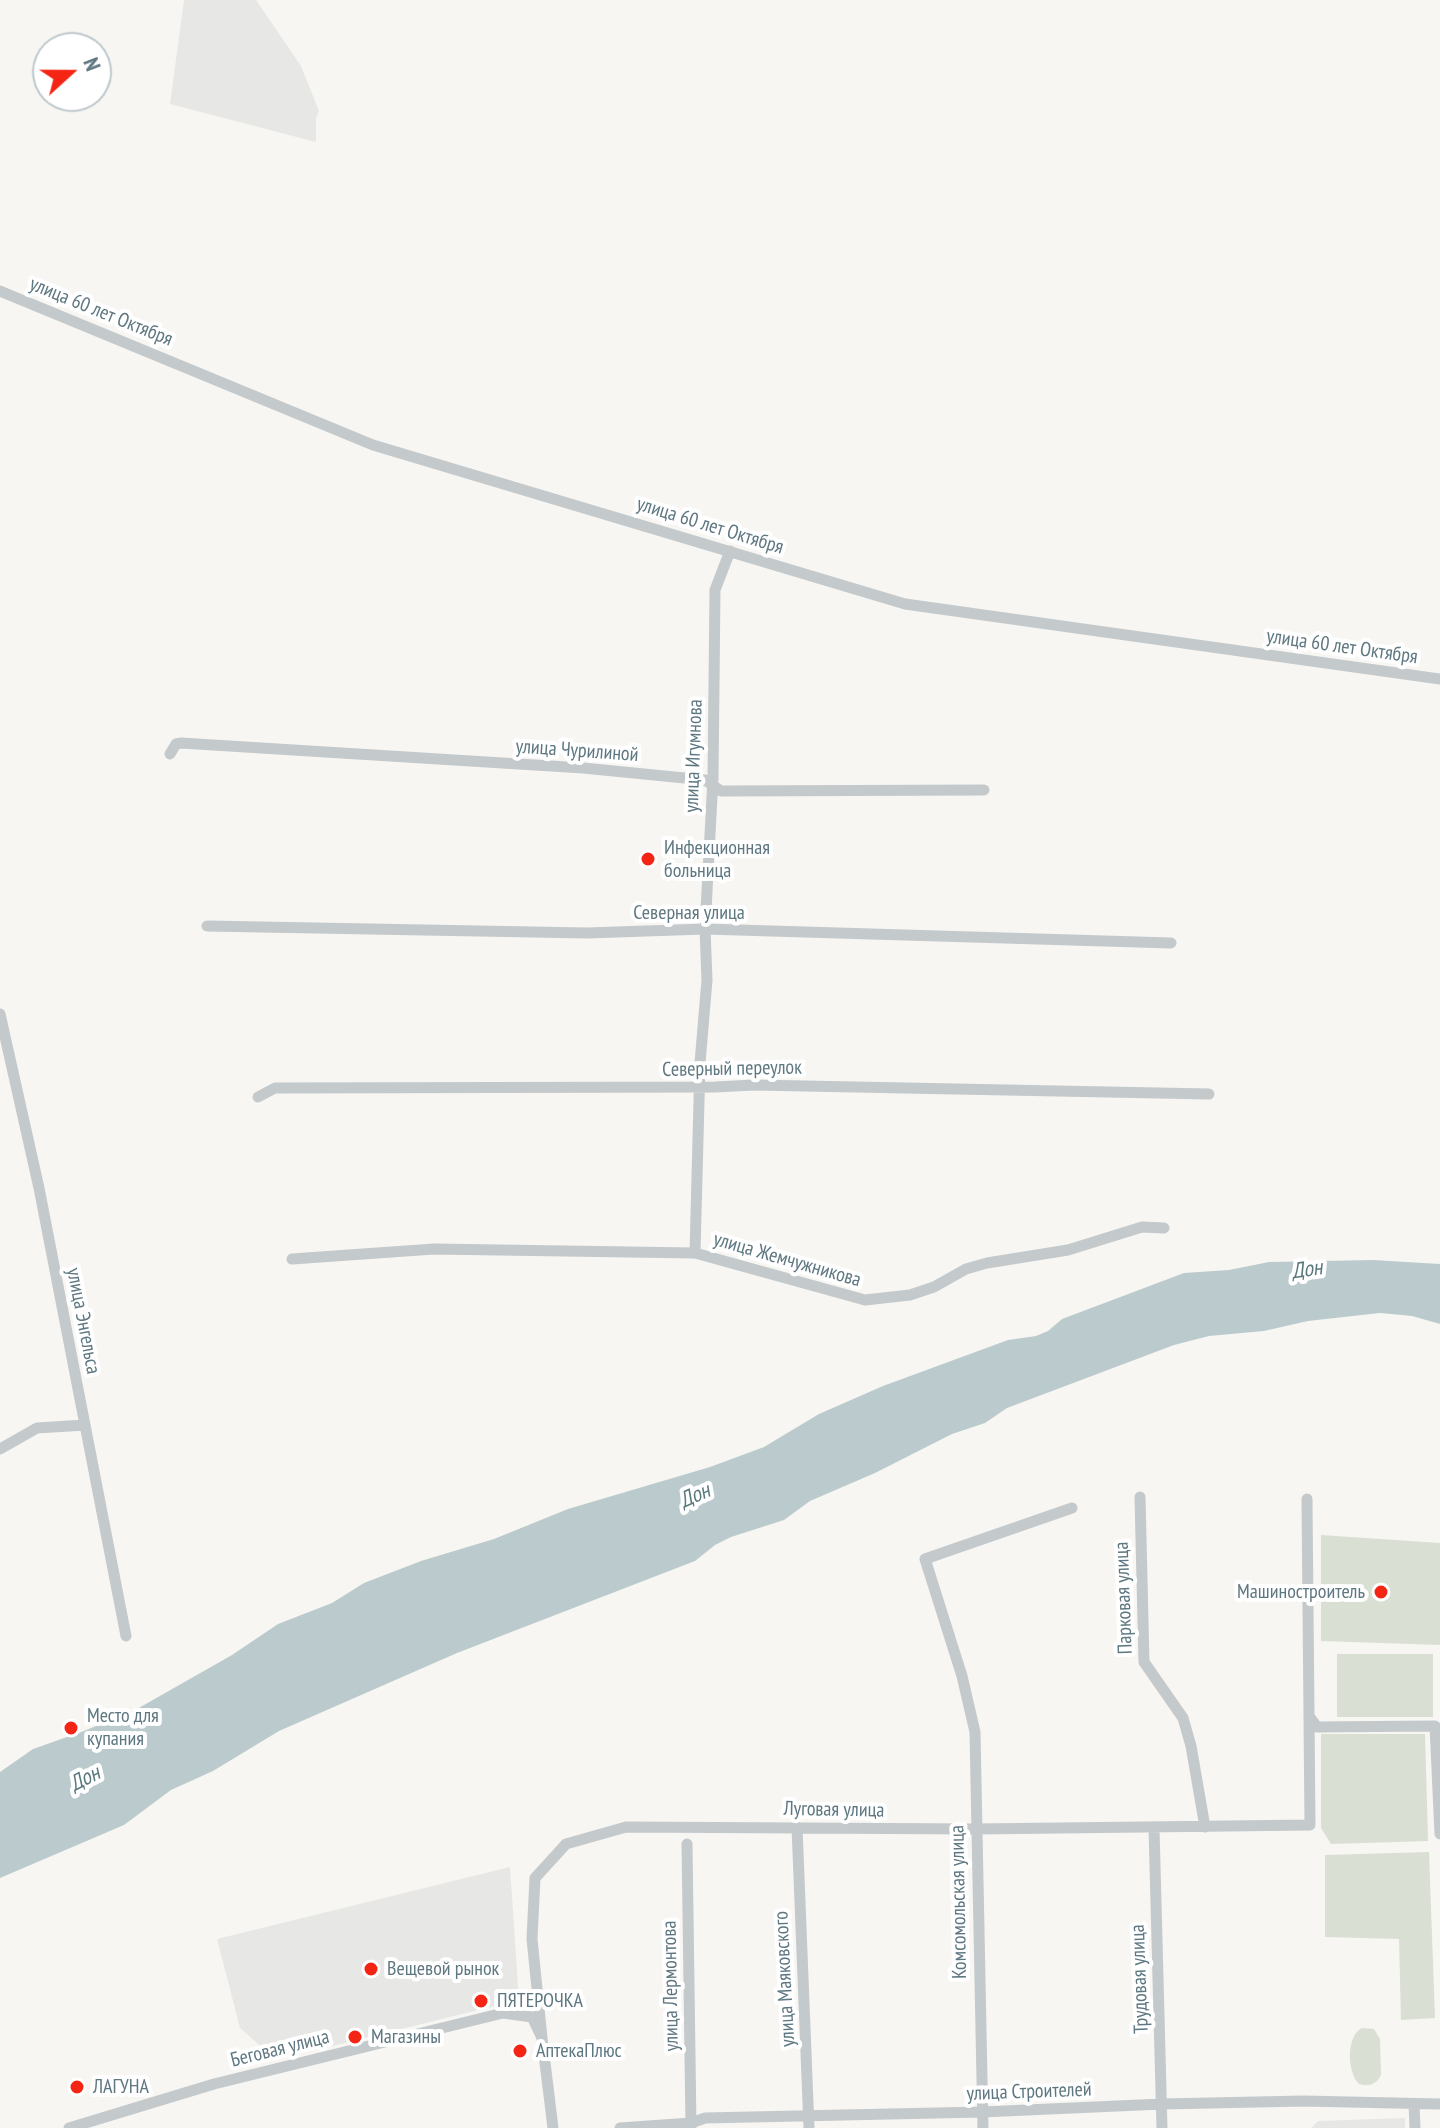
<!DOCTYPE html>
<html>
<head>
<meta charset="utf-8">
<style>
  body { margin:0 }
  #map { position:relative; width:1440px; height:2128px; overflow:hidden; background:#f7f6f2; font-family:"PT Sans Narrow",sans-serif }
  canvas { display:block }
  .north { position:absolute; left:32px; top:32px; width:80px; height:80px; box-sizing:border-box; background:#fff; border:2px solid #bfc9cd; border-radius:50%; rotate:69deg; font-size:22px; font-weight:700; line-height:32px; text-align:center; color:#5e7781 }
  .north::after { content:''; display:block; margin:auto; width:28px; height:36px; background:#f42515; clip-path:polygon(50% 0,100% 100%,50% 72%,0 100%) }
</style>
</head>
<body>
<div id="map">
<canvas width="1440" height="2128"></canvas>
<div class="north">N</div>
</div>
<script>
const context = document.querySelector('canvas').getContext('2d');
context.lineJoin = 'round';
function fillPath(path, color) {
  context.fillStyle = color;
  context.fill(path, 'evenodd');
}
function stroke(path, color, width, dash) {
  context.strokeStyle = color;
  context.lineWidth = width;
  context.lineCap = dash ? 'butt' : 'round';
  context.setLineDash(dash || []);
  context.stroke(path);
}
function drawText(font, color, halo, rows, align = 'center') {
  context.font = font + ' "PT Sans Narrow",sans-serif';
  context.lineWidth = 8;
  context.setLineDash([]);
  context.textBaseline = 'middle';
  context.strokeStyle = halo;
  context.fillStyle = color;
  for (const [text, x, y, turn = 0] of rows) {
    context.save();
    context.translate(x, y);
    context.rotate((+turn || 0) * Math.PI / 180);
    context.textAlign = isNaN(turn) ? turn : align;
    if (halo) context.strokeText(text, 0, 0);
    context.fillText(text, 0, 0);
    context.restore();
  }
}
fillPath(new Path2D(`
  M184,0H256L301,66L319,111L316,118V142L170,104Z
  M510,1867L519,2000L276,2060L240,2028L217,1939Z
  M1405,2118V2128H1311L1318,2121Z`), '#e7e8e6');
fillPath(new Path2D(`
  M1321,1535L1440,1543V1645L1321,1641Z
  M1337,1654H1433V1717H1337Z
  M1321,1734H1425L1428,1841L1331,1844L1321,1828Z
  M1429,1852L1435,2018L1401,2020L1399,1939L1325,1937V1855Z
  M1362,2028L1374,2029L1380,2039L1381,2075C1377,2084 1369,2087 1359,2084C1347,2072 1346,2036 1362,2028Z`), '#d9dfd3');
fillPath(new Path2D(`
  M1373,1260L1440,1264V1324L1412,1316L1380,1313L1308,1321L1264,1331L1209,1336L1174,1345L1007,1408L985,1423L952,1434L875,1473L810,1501L784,1520L731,1537L715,1545L695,1561L457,1653L279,1731L213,1771L171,1790L124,1825L0,1878V1772L33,1749L84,1731L137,1709L232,1655L278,1624L332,1603L364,1583L421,1561L494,1539L568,1509L710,1467L764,1447L819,1414L883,1386L1008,1340L1036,1336L1048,1331L1062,1319L1184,1273L1229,1270L1269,1262Z`), '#bbcbcd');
stroke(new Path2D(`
  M0,291L373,445L905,604L1440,679
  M170,754L176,744L181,743L583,768L705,780L721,791L984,790
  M207,926L587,933L705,929L1171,943
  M0,1014L39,1188L126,1636
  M258,1097L275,1088L715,1087L754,1085L1209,1094
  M695,1253L700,1063L707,980L705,929L713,778L715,590L730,551
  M292,1259L434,1249L695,1253L865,1300L910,1295L934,1287L966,1269L987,1263L1068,1250L1142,1227L1164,1228
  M0,1449L37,1428L85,1425
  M1140,1497L1144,1662L1183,1718L1191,1746L1205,1827
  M1309,1716L1317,1727L1435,1726L1440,1834
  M797,1827L809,2128
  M1154,1828L1162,2128
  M687,1844L691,2127
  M542,2038L532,1939L535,1878L566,1844L626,1827L976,1829L1310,1825L1307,1499
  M1414,2104L1415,2128
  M69,2128L214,2084L503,2013L532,2017L542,2038L553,2128
  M620,2128L691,2123L705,2118L982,2112L1162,2104L1304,2101L1440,2104
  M983,2128L975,1732L962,1676L925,1559L1072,1508`), '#c4c9cc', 11);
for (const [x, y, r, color] of [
  [648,859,8,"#f42515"],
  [1381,1592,8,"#f42515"],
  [71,1728,8,"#f42515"],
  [371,1969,8,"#f42515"],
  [481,2001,8,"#f42515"],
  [355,2037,8,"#f42515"],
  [520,2051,8,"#f42515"],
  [77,2087,8,"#f42515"]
]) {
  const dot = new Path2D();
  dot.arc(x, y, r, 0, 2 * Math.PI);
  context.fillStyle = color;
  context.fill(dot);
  stroke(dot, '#fff', 3);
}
drawText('20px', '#5e7781', '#fff', [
  ["улица 60 лет Октября",101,312,22],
  ["улица 60 лет Октября",710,526,17],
  ["улица 60 лет Октября",1342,647,8],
  ["улица Чурилиной",577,751,4],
  ["улица Игумнова",694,756,-88],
  ["Северная улица",689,913],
  ["Северный переулок",732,1069,-1],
  ["улица Жемчужникова",787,1260,16],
  ["улица Энгельса",83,1321,79],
  ["Парковая улица",1124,1598,-92],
  ["Луговая улица",834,1810,1],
  ["Комсомольская улица",959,1902,-91],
  ["улица Маяковского",785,1979,-93],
  ["Трудовая улица",1140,1979,-92],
  ["улица Лермонтова",671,1986,-91],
  ["Беговая улица",280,2049,-14],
  ["улица Строителей",1029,2092,-2]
]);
drawText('20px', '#5e7781', '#fff', [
  ["Инфекционная",664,848],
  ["больница",664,871],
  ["Машиностроитель",1365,1592,"right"],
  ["Место для",87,1716],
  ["купания",87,1739],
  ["Вещевой рынок",387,1969],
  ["ПЯТЕРОЧКА",497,2001],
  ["Магазины",371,2037],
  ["АптекаПлюс",536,2051],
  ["ЛАГУНА",93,2087]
], 'left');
drawText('italic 22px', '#59787c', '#fff', [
  ["Дон",1307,1270,-8],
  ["Дон",695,1496,-24],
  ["Дон",85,1779,-27]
]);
</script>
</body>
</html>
